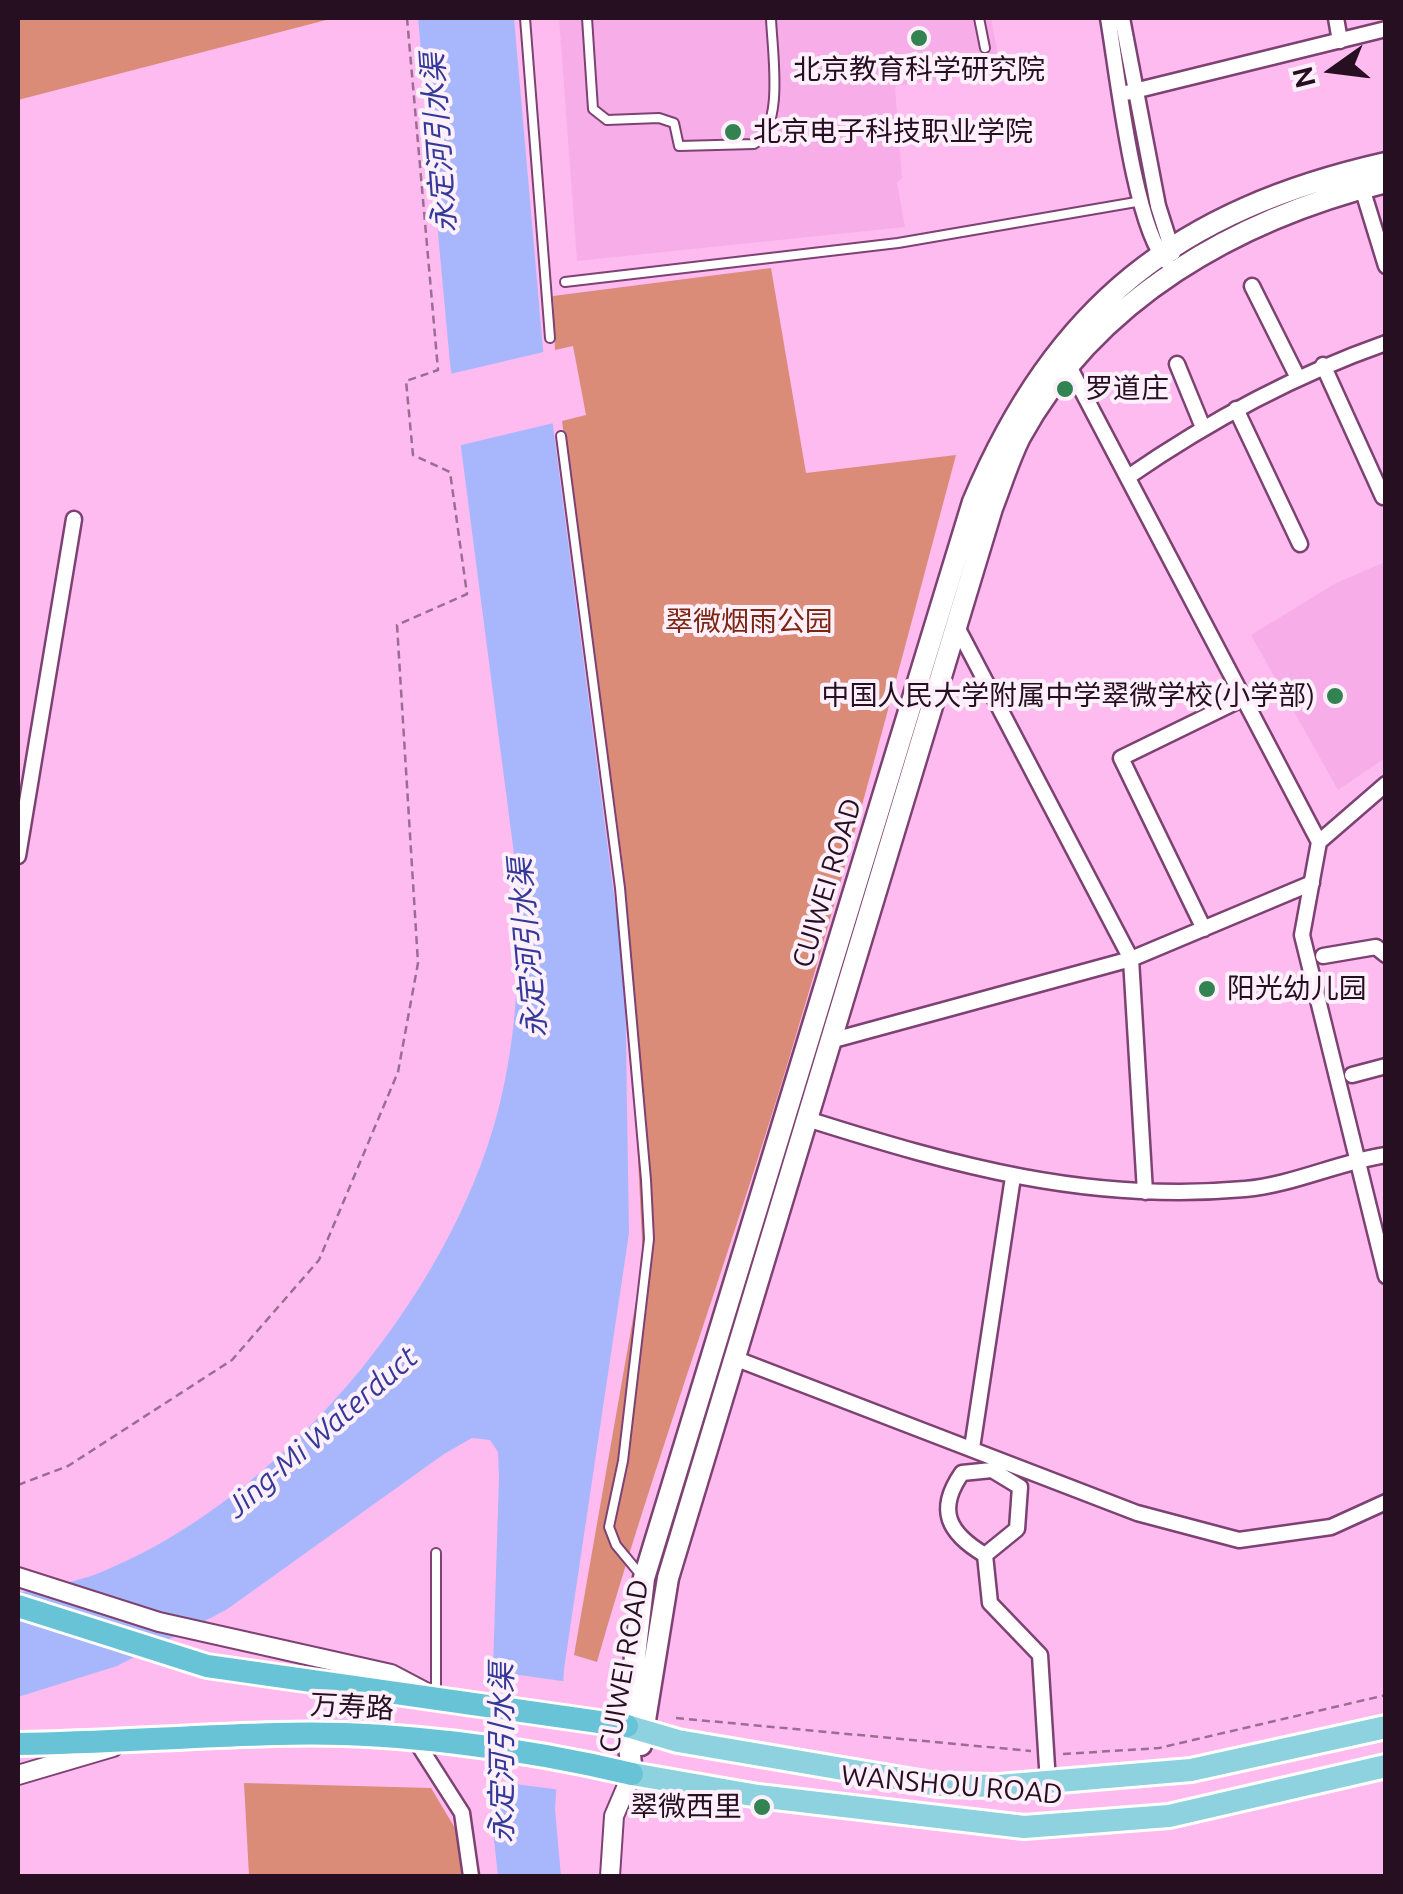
<!DOCTYPE html>
<html>
<head>
<meta charset="utf-8">
<style>
  body { margin:0 }
  #map { position:relative; width:1403px; height:1894px; overflow:hidden; background:#febbf0; font-family:Ubuntu,sans-serif }
  canvas { display:block }
  .frame { position:absolute; inset:0; border:20px solid #270f22; pointer-events:none }
  .north { position:absolute; left:1283px; top:20px; width:100px; height:100px; -webkit-text-stroke:8px #fef0fb; paint-order:stroke; rotate:256deg; font-size:28px; font-weight:700; line-height:40px; text-align:center; color:#270f22 }
  .north::after { content:''; display:block; margin:auto; width:35px; height:45px; background:#270f22; clip-path:polygon(50% 0,100% 100%,50% 72%,0 100%) }
</style>
</head>
<body>
<div id="map">
<canvas width="1403" height="1894"></canvas>
<div class="frame"></div>
<div class="north">N</div>
</div>
<script>
const context = document.querySelector('canvas').getContext('2d');
context.lineJoin = 'round';
function fillPath(path, color) {
  context.fillStyle = color;
  context.fill(path, 'evenodd');
}
function stroke(path, color, width, dash) {
  context.strokeStyle = color;
  context.lineWidth = width;
  context.lineCap = dash ? 'butt' : 'round';
  context.setLineDash(dash || []);
  context.stroke(path);
}
function drawText(font, color, halo, rows, align = 'center') {
  context.font = font + ' Ubuntu,"Noto Sans SC",sans-serif';
  context.lineWidth = 8;
  context.setLineDash([]);
  context.textBaseline = 'middle';
  context.strokeStyle = halo;
  context.fillStyle = color;
  for (const [text, x, y, turn = 0] of rows) {
    context.save();
    context.translate(x, y);
    context.rotate((+turn || 0) * Math.PI / 180);
    context.textAlign = isNaN(turn) ? turn : align;
    if (halo) context.strokeText(text, 0, 0);
    context.fillText(text, 0, 0);
    context.restore();
  }
}
fillPath(new Path2D(`
  M559,18H991L1001,71L895,86L902,178L897,183L905,227L577,261Z
  M1385,562V758L1338,790L1251,635L1336,583Z`), '#f7aee8');
fillPath(new Path2D(`
  M18,18H334L18,100Z
  M771,268L806,473L956,455C902,658 849,861 788,1062C727,1263 655,1460 597,1662L574,1655L643,1261L624,873L562,421L586,415L573,346L555,350L553,296Z
  M244,1783L431,1788L458,1833L463,1876H249Z`), '#db8c79');
fillPath(new Path2D(`
  M418,18H514L543,349L625,980L629,1233L564,1669L555,1809L561,1876H498L489,1795L499,1477L498,1452L490,1440L472,1438L444,1454L226,1610L117,1666L18,1697V1593C44,1587 74,1583 99,1573C279,1501 449,1298 498,1111C518,1034 520,956 517,877L450,363Z`), '#a8b7fc');
fillPath(new Path2D(`
  M548,351L558,422L457,446L446,375Z
  M491,1671L569,1682L561,1790L485,1780Z`), '#febbf0');
const service = new Path2D(`
  M525,18L550,338
  M587,18L593,109L607,120L659,118L674,123L679,146L754,144C785,128 772,50 771,18
  M979,18L985,48
  M565,282L898,243L1142,201
  M561,436L620,888L646,1180L649,1239L623,1461L609,1527L616,1545L640,1574
  M436,1693V1553`);
const minor = new Path2D(`
  M1108,18C1117,69 1134,229 1167,262
  M1122,18L1158,206L1173,253
  M1336,18L1340,41
  M1122,94L1386,29
  M1362,188L1386,266
  M1252,286L1298,378
  M1177,364L1202,425
  M1323,365L1383,497
  M1070,368L1319,842
  M1236,409L1300,544
  M1128,477C1209,421 1292,376 1386,343
  M957,627L1131,959L1145,1192
  M1386,784L1319,842L1302,935L1386,1276
  M18,856L74,519
  M1204,929L1121,758L1244,698
  M1323,956L1376,947L1386,955
  M830,1041L1131,959L1312,883
  M1352,1075L1386,1066
  M807,1119C956,1166 1087,1203 1245,1189C1292,1185 1339,1162 1386,1155
  M734,1358L1137,1513L1239,1540L1331,1527L1386,1502
  M972,1448L1013,1177
  M985,1555L1017,1529L1020,1487L992,1470L962,1473C936,1510 948,1533 985,1555L990,1603L1040,1655L1048,1783
  M416,1741L462,1813L471,1876`);
const tertiary = new Path2D(`
  M18,1577L159,1622L391,1674L429,1694
  M18,1775L113,1747
  M610,1876L614,1816L632,1774`);
const secondary = new Path2D(`
  M641,1745L668,1578L992,508C1001,485 1009,459 1020,437C1096,298 1237,219 1386,182
  M632,1774L627,1726L644,1578L973,502C1056,305 1178,210 1386,163`);
const primary = new Path2D(`
  M627,1726L678,1741L937,1785L999,1786L1191,1770L1386,1727
  M632,1774L758,1796L1024,1827L1169,1816L1386,1766`);
const trunk = new Path2D(`
  M18,1606L207,1666L627,1726
  M18,1744C104,1743 190,1736 277,1734C388,1730 524,1748 632,1774`);
stroke(service, '#7d4272', 12);
stroke(minor, '#7d4272', 19);
stroke(tertiary, '#7d4272', 22);
stroke(secondary, '#7d4272', 25);
stroke(primary, '#fff', 28);
stroke(trunk, '#fff', 28);
stroke(new Path2D(`
  M18,1485L68,1466L232,1360L319,1260L398,1072L418,963L397,625L467,594L450,472L413,455L406,381L438,370L407,18
  M676,1718L1031,1751
  M1063,1754L1159,1748L1386,1695`), '#9c6d92', 2.5, [8, 5]);
stroke(service, '#fff', 8);
stroke(minor, '#fff', 14);
stroke(tertiary, '#fff', 18);
stroke(secondary, '#fff', 20);
stroke(primary, '#8ed2e0', 22);
stroke(trunk, '#68c3d6', 22);
for (const [x, y, r, color] of [
  [919,38,10,"#328252"],
  [733,132,10,"#328252"],
  [1065,389,10,"#328252"],
  [1335,696,10,"#328252"],
  [1207,989,10,"#328252"],
  [762,1807,10,"#328252"]
]) {
  const dot = new Path2D();
  dot.arc(x, y, r, 0, 2 * Math.PI);
  context.fillStyle = color;
  context.fill(dot);
  stroke(dot, '#fef0fb', 4);
}
drawText('28px', '#270f22', '#fef0fb', [
  ["北京教育科学研究院",919,70,"center"],
  ["北京电子科技职业学院",753,132],
  ["罗道庄",1085,389],
  ["中国人民大学附属中学翠微学校(小学部)",1315,696,"right"],
  ["阳光幼儿园",1227,989],
  ["翠微西里",742,1807,"right"]
], 'left');
drawText('28px', '#7c2511', '#fef0fb', [
  ["翠微烟雨公园",749,622]
]);
drawText('28px', '#270f22', '#fef0fb', [
  ["CUIWEI ROAD",827,883,-73],
  ["CUIWEI ROAD",624,1666,-80],
  ["万寿路",352,1707,3],
  ["WANSHOU ROAD",952,1785,5]
]);
drawText('italic 30px', '#333999', '#fef0fb', [
  ["永定河引水渠",439,143,-94],
  ["永定河引水渠",528,948,-95],
  ["Jing-Mi Waterduct",322,1432,-41],
  ["永定河引水渠",502,1753,-90]
]);
</script>
</body>
</html>
